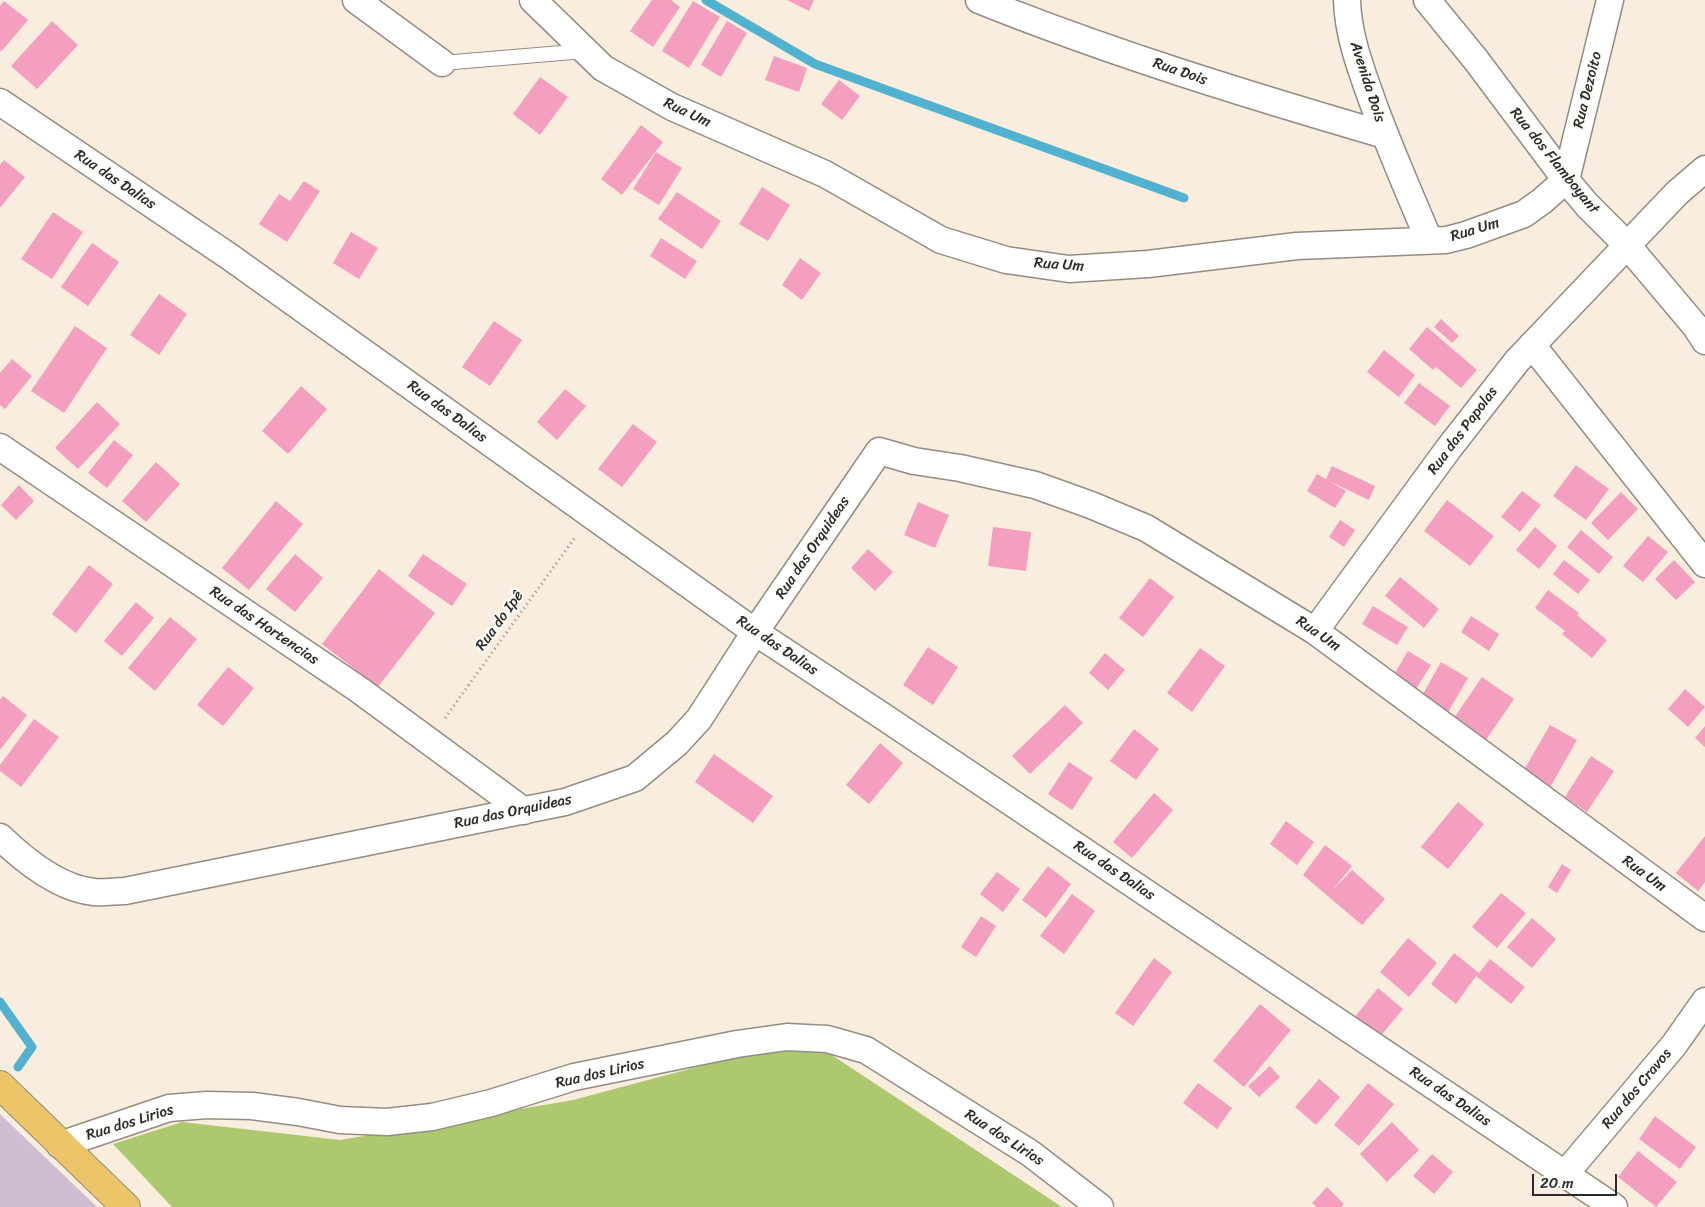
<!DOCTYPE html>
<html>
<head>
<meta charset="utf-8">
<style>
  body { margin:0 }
  #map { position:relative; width:1705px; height:1207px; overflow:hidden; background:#f9eddd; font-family:Sriracha,sans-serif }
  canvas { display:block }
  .scale { position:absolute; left:1532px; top:1174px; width:85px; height:22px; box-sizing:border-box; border:2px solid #2b2b2b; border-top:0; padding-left:6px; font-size:15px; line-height:18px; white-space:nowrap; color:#2b2b2b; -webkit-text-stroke:4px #fdfcf7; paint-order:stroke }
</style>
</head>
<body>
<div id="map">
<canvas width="1705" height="1207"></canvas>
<div class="scale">20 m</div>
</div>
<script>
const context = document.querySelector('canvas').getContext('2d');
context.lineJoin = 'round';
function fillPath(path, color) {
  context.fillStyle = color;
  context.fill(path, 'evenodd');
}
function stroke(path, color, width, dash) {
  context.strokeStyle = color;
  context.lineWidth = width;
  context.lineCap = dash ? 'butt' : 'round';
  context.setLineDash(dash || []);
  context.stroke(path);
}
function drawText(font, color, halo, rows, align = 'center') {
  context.font = font + ' Sriracha,sans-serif';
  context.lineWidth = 4.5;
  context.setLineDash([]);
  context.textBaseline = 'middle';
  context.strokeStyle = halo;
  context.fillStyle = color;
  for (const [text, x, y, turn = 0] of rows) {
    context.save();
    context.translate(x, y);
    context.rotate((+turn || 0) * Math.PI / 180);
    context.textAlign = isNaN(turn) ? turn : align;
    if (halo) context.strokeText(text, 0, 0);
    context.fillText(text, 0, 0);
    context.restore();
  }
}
fillPath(new Path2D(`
  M0,1114L97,1207H0Z`), '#cdbed2');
fillPath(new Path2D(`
  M806,1038L1062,1207H172L113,1144L182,1122L340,1140L573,1100Z`), '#adc86f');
stroke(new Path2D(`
  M706,0L815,64L1184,198
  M0,1002L32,1047L18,1067`), '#51b2d0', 9);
fillPath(new Path2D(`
  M652,0H671L680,7L653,47L630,31Z
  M787,0H814L809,11Z
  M4,1L28,20L1,52L0,50V6Z
  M693,1L720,17L689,68L662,51Z
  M52,21L78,45L37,89L11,66Z
  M727,21L747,33L721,77L701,65Z
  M774,56L807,68L799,92L765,80Z
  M540,77L568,97L540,135L513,114Z
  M839,80L860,96L842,120L821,104Z
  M641,125L663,142L622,195L601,179Z
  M656,152L682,168L659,205L633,189Z
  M4,160L25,177L0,208V165Z
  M304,181L320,191L287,242L259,224L279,194L290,201Z
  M762,187L790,205L768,241L739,224Z
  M677,192L721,221L702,249L658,219Z
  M53,212L83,232L52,279L21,259Z
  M351,232L378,248L359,279L333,263Z
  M661,238L697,261L685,279L650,256Z
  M92,243L119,262L88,306L61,287Z
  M800,258L821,273L802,300L782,285Z
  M159,294L187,314L159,355L130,335Z
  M1441,319L1459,336L1452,343L1434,327Z
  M494,321L522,340L490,386L462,367Z
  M75,326L107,348L64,413L31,391Z
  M1427,327L1477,370L1461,388L1436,367L1433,370L1409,349Z
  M1384,350L1415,375L1399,397L1367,372Z
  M12,359L32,376L5,409L0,405V373Z
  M1419,383L1450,406L1435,426L1404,403Z
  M301,386L327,409L288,454L262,431Z
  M565,389L586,406L557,440L537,422Z
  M97,402L120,424L78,469L55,448Z
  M633,424L657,442L622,487L598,469Z
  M114,440L133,455L107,488L88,473Z
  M156,462L180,484L146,522L122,501Z
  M1576,465L1609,489L1586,520L1553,496Z
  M1332,466L1375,486L1369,500L1329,481L1346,491L1335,508L1307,491L1317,474L1326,479Z
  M19,485L34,501L16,520L1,505Z
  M1522,491L1541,505L1520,532L1501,517Z
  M1621,492L1638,509L1608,540L1591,523Z
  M1447,500L1494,536L1470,566L1424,531Z
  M276,501L303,524L249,590L222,568Z
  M918,502L949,515L935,548L904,535Z
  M1340,520L1355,530L1344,547L1329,537Z
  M993,527L1031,532L1026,571L988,566Z
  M1535,527L1557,546L1539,569L1516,550Z
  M1581,530L1613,557L1599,574L1567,547Z
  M1648,536L1668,552L1643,582L1623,566Z
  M868,549L893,572L875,591L851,568Z
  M295,554L323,578L295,612L266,589Z
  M423,554L467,584L452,606L408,576Z
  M1564,560L1590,580L1578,594L1553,574Z
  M1674,560L1695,582L1676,600L1655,579Z
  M89,565L113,584L76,633L52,614Z
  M379,569L435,613L378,687L322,644Z
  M1400,577L1439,609L1424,628L1385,596Z
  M1150,578L1174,597L1143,637L1119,618Z
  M1548,590L1579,613L1577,615L1607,640L1592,658L1562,634L1565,631L1535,608Z
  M136,602L154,618L122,656L104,641Z
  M1373,606L1408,627L1397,645L1362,624Z
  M1471,616L1499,634L1489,651L1461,632Z
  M170,617L197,639L155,691L128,668Z
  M928,647L958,667L933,705L903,685Z
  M1200,648L1225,666L1192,712L1167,693Z
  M1408,651L1431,665L1411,697L1389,683Z
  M1105,653L1125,670L1108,690L1089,673Z
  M1441,662L1468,678L1447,714L1420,699Z
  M228,667L254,688L223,726L197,705Z
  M1482,677L1514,699L1486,740L1454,718Z
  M1685,689L1705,707L1688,727L1668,709Z
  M3,696L27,715L0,750V700Z
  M1065,705L1083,723L1030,774L1012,756Z
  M34,719L59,737L21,787L0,771V765Z
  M1550,725L1577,740L1548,791L1521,775Z
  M1705,726V747L1695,738Z
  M1134,729L1159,749L1136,780L1110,761Z
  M880,743L903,763L869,804L846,785Z
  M714,754L773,796L753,823L695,782Z
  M1591,756L1614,771L1587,812L1565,797Z
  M1069,762L1093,778L1072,810L1048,794Z
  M1154,793L1173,810L1132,858L1113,842Z
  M1458,802L1484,824L1448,869L1421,847Z
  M1286,821L1314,842L1297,865L1270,844Z
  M1705,836V882L1698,891L1676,873Z
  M1325,845L1352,866L1332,891L1352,870L1385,899L1362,925L1303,875Z
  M1562,864L1571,870L1557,893L1548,887Z
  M1048,866L1071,884L1046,918L1022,900Z
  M997,872L1020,889L1003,912L980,894Z
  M1501,893L1526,913L1497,948L1472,927Z
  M1072,894L1095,911L1064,954L1040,936Z
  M981,916L996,926L976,957L961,947Z
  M1532,918L1556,939L1532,968L1507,947Z
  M1408,938L1437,963L1409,997L1380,972Z
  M1454,953L1479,973L1490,959L1525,987L1511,1004L1476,976L1456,1004L1431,984Z
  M1154,958L1172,972L1133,1026L1115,1013Z
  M1378,988L1403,1009L1379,1038L1354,1018Z
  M1260,1004L1291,1030L1244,1087L1213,1061Z
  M1270,1066L1280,1077L1259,1097L1248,1086Z
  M1319,1079L1340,1097L1316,1125L1295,1107Z
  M1198,1083L1232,1108L1217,1129L1183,1103Z
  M1368,1083L1394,1104L1359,1146L1334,1125Z
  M1655,1116L1696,1147L1680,1169L1639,1139Z
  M1392,1122L1419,1150L1387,1182L1360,1154Z
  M1638,1151L1677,1182L1656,1207L1618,1177Z
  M1432,1154L1453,1172L1434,1194L1413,1176Z
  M1327,1187L1344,1204L1341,1207H1317L1312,1203Z`), '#f49fc0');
const lane = new Path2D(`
  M442,63L585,51`);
const street = new Path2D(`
  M356,0L442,63
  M533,0L603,68L672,107L825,174L941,240L1006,260L1069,269L1148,264L1297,246L1446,240L1466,235L1524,214L1542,201L1566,180L1610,0
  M979,0C1111,53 1248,95 1385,135
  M1347,0C1348,36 1361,69 1373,103C1390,149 1410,195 1429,240
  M1427,0L1476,60L1566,180L1587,205L1627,245L1696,327L1705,341
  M0,102L230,257L755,632L884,717L1614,1207
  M1532,345L1705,564
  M0,447L358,689L524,811
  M1315,631L1449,448L1517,361L1677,193L1705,169
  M0,837C24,860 59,889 94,892C104,893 115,891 125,891L565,802L635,778L677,743L699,719L755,632L879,451L914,461L960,468L1035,485L1091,505L1146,528L1315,631L1705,918
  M60,1145L169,1108L207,1105L252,1106L298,1112L340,1120L387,1122L432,1117L491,1103L574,1077L737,1044L787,1037L806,1038L827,1039L866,1050L1030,1153L1100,1207
  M1565,1174L1674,1045L1705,1001`);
const primary = new Path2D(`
  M0,1085L126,1207`);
stroke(lane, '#928c84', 16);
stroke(street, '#928c84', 29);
stroke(primary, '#928c84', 30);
stroke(new Path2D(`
  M445,718L576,536`), '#928c84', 3, [1, 4]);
stroke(lane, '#fff', 14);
stroke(street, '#fff', 26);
stroke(primary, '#edc569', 28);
drawText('15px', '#2b2b2b', '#fdfcf7', [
  ["Rua Dois",1180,72,19],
  ["Avenida Dois",1367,82,72],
  ["Rua Dezoito",1588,90,-76],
  ["Rua Um",687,113,25],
  ["Rua dos Flamboyant",1554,161,51],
  ["Rua das Dalias",115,180,34],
  ["Rua Um",1475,230,-17],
  ["Rua Um",1059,265,4],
  ["Rua das Dalias",447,412,36],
  ["Rua das Papolas",1463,431,-53],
  ["Rua das Orquideas",813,548,-56],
  ["Rua do Ipê",500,621,-54],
  ["Rua das Hortencias",264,626,34],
  ["Rua Um",1318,634,34],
  ["Rua das Dalias",777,646,34],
  ["Rua das Orquideas",513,812,-12],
  ["Rua das Dalias",1114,871,34],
  ["Rua Um",1644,874,36],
  ["Rua dos Lirios",600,1074,-13],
  ["Rua dos Cravos",1637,1089,-50],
  ["Rua das Dalias",1450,1097,34],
  ["Rua dos Lirios",130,1123,-17],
  ["Rua dos Lirios",1004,1138,33]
]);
</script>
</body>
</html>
